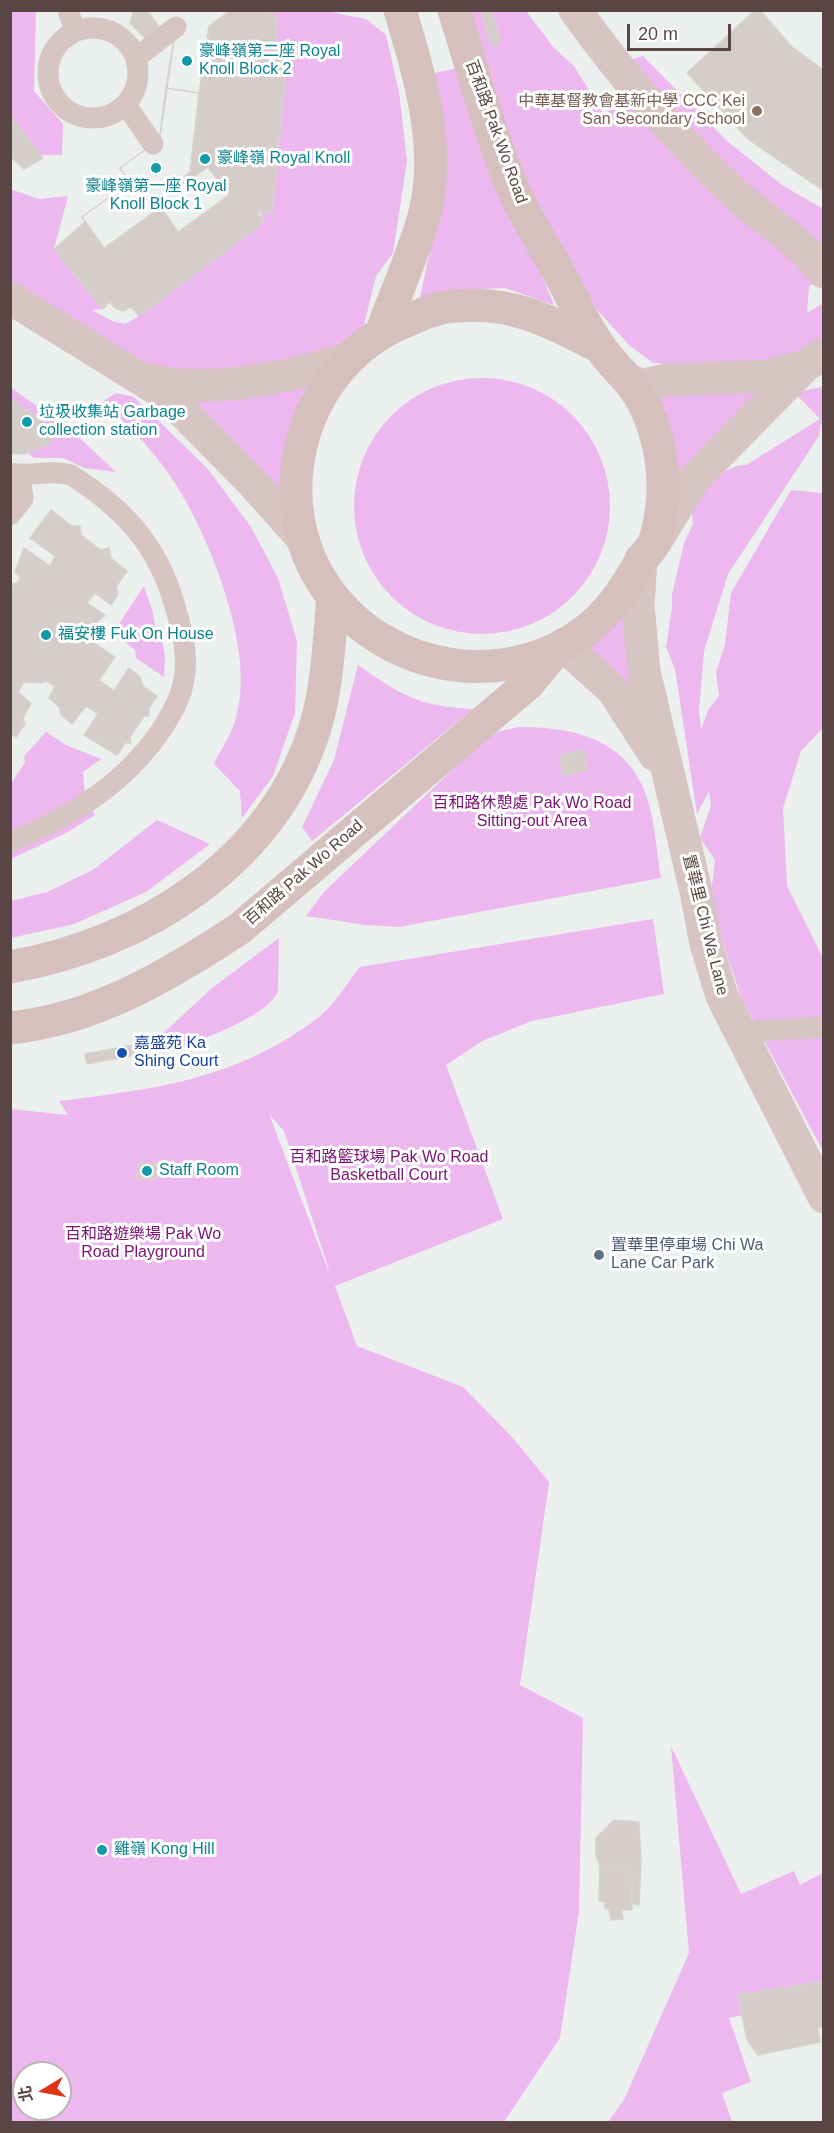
<!DOCTYPE html>
<html>
<head>
<meta charset="utf-8">
<style>
  body { margin:0 }
  #map { position:relative; width:834px; height:2133px; overflow:hidden; background:#ebefed; font-family:Arial,"Noto Sans TC",sans-serif }
  canvas { display:block }
  .frame { position:absolute; inset:0; border:12px solid #594544; pointer-events:none }
  .north { position:absolute; left:12px; top:2061px; width:60px; height:60px; box-sizing:border-box; background:#fff; border:2px solid #bdb5b4; border-radius:50%; rotate:260deg; font-size:16px; font-weight:700; line-height:24px; text-align:center; color:#594544 }
  .north::after { content:''; display:block; margin:auto; width:21px; height:27px; background:#e03214; clip-path:polygon(50% 0,100% 100%,50% 72%,0 100%) }
  .scale { position:absolute; left:627px; top:24px; width:104px; height:27px; box-sizing:border-box; border:3px solid #594544; border-top:0; padding-left:8px; font-size:18px; line-height:21px; white-space:nowrap; color:#594544; -webkit-text-stroke:4px #fff; paint-order:stroke }
</style>
</head>
<body>
<div id="map">
<canvas width="834" height="2133"></canvas>
<div class="frame"></div>
<div class="north">北</div>
<div class="scale">20 m</div>
</div>
<script>
const context = document.querySelector('canvas').getContext('2d');
context.lineJoin = 'round';
function fillPath(path, color) {
  context.fillStyle = color;
  context.fill(path, 'evenodd');
}
function stroke(path, color, width, dash) {
  context.strokeStyle = color;
  context.lineWidth = width;
  context.lineCap = dash ? 'butt' : 'round';
  context.setLineDash(dash || []);
  context.stroke(path);
}
function drawText(font, color, halo, rows, align = 'center') {
  context.font = font + ' Arial,"Noto Sans TC",sans-serif';
  context.lineWidth = 6;
  context.setLineDash([]);
  context.textBaseline = 'middle';
  context.strokeStyle = halo;
  context.fillStyle = color;
  for (const [text, x, y, turn = 0] of rows) {
    context.save();
    context.translate(x, y);
    context.rotate((+turn || 0) * Math.PI / 180);
    context.textAlign = isNaN(turn) ? turn : align;
    if (halo) context.strokeText(text, 0, 0);
    context.fillText(text, 0, 0);
    context.restore();
  }
}
fillPath(new Path2D(`
  M10,11H36L34,91L63,124L62,155H29L11,124Z
  M269,11H326L366,19L386,35L399,92L407,161L393,253L376,276L364,325L339,361L298,516L234,463L11,300L10,189L39,199L68,196L54,249L103,309L92,310L112,321L125,324L139,316L264,220L258,207L287,60L275,58L277,21Z
  M466,11H526L554,48L574,66L603,113L627,105L638,83L625,62L643,56L727,141L782,185L823,209V281L809,286L807,313L823,303V343L687,489L661,469L598,346L667,380L696,365L653,363L629,345L598,311L567,268L504,130L492,79Z
  M459,68L554,305L505,288L456,290L419,302L441,200L434,73Z
  M354 506a128 128 0 1 1 256 0a128 128 0 1 1-256 0Z
  M10,387L72,431L116,472L85,468L63,458H34L20,447L11,434Z
  M823,387V431L821,421L819,436L728,574L704,651L699,711L701,730L708,710L719,696L716,672L725,645L731,593L791,490L821,493L823,491V728L801,751L783,808L787,886L823,958V1151L741,997L710,903L715,860L700,838L711,805L709,791L697,814L675,669L666,647L672,608V595L684,543L693,524L691,501C705,488 725,464 746,465L820,419L794,392Z
  M116,393L134,397L207,468L251,527L278,578L297,641L295,713L273,776L242,818L240,791L214,764C221,749 232,734 236,718C256,654 212,543 178,488C158,455 131,427 102,402Z
  M641,559L658,760L563,645Z
  M144,586L153,613L156,634L161,635L165,655L164,677L136,658L135,650L113,633Z
  M358,665C402,696 418,706 473,709L312,841L302,827L334,760Z
  M518,727C568,727 620,736 643,787C655,815 656,849 661,878L399,927L366,925L306,916L324,892L490,734Z
  M46,732L66,745L101,759L83,772L85,796L95,815L66,833L11,859V783L25,763L24,756Z
  M157,820L210,844L146,892L74,924L11,938V901L47,892L93,870Z
  M653,919L664,994L532,1021L482,1041L446,1065L503,1219L335,1286L357,1346L463,1387L512,1437L549,1482L520,1685L583,1718L579,1911L560,2038L504,2122H11L10,1109L68,1115L59,1101C157,1089 238,1079 319,1017C335,1004 347,983 360,967ZM269,1114L284,1131L329,1270H328ZM24,2073H60V2109H24Z
  M279,938L278,991C270,1016 194,1043 169,1051L156,1040L211,989Z
  M671,1746L741,1894L794,1871L800,1885L823,1873V1997L729,2018L751,2082L722,2093L732,2122H608L624,2100L689,1953Z`), '#edb7ef');
const building = new Path2D(`
  M134,10H270L277,21L275,58L287,60L272,213L257,212L264,220L256,228L139,316L131,307L123,311L115,308L110,302L103,309L54,249L85,222L82,217L130,182L120,168L153,144L158,150L176,27L152,45L130,23Z
  M147,10H231L209,26L199,93L166,88L176,27L165,35Z
  M481,10H491L501,43L492,45Z
  M755,10H760L791,46L822,69L824,67V191L749,140L687,73Z
  M166,88L199,93L190,172L179,180L183,185L208,167L229,195L178,232L161,207L104,248L82,217L130,182L120,168L153,144L158,150Z
  M10,116L43,158L24,169L10,156Z
  M10,398L58,432L49,444L24,454L10,453Z
  M51,510L72,526H80L81,535L101,550L109,548L111,558L127,571L116,587L118,594L111,605L95,593L87,603L105,615L90,629L83,625L81,630L84,643L87,645L91,641L115,657L99,680L114,691L129,668L140,677L143,686L157,696L149,708V716H144L130,737L131,743H125L117,755L84,735L98,714L86,706L72,724L61,715L60,708L49,698L55,686L46,681L41,683L24,682L18,692L31,703L23,718L25,724L16,737L10,733V584H16L21,578L15,572L24,548L50,566L55,556L30,538Z
  M583,750L587,770L563,775L560,755Z
  M143,1043L145,1053L87,1064L85,1054Z
  M138,1163L157,1164L156,1179H137Z
  M614,1820L639,1822L641,1861L639,1905L631,1903L632,1869L600,1866L596,1856V1838Z
  M600,1866L632,1869V1910H622L623,1919L611,1920L609,1909H605V1902L599,1901Z
  M812,1983H824V2027H818L820,2042L758,2055L747,2040L738,1995Z`);
fillPath(building, '#d4cdca');
stroke(building, '#d8d2cf', 1.5);
stroke(new Path2D(`
  M68,10L75,31
  M48 73a45 45 0 1 1 90 0a45 45 0 1 1-90 0Z
  M136,58L176,27
  M126,105L153,144
  M10,473C31,477 51,469 71,475C123,508 157,544 174,603C181,626 189,655 184,679C181,698 172,713 162,729C125,784 71,817 10,842
  M10,515L23,499L20,475
  M739,1032L824,1027`), '#d7c5c4', 21);
stroke(new Path2D(`
  M575,10C623,77 675,137 734,193C763,220 800,240 824,272
  M10,298L165,394L253,483L303,539
  M142,378C202,396 288,378 347,359
  M634,387L667,380L768,376L805,366
  M656,541L694,479L806,365L824,354
  M641,559L638,605L644,671L696,891L706,944L722,996L824,1197
  M563,645L613,690L655,755`), '#d7c5c4', 33);
stroke(new Path2D(`
  M454,10C473,70 489,133 514,191C526,218 543,244 558,271C571,295 582,321 598,344C607,359 621,371 632,385C654,413 664,457 663,492C662,507 659,531 653,545C650,551 643,556 640,563C627,585 614,606 595,623C514,694 388,675 327,589C263,498 302,364 404,322C418,316 432,309 447,307C507,299 547,319 598,346
  M382,331C395,295 411,260 422,223C444,154 420,77 400,10
  M10,967C143,944 273,862 315,728C328,685 329,640 333,597
  M10,1028C96,1019 169,975 239,929L528,684L555,651`), '#d6c0bd', 33);
for (const [x, y, r, color] of [
  [187,61,6,"#0f9aa8"],
  [757,111,6,"#8d6e63"],
  [205,159,6,"#0f9aa8"],
  [156,168,6,"#0f9aa8"],
  [27,422,6,"#0f9aa8"],
  [46,635,6,"#0f9aa8"],
  [122,1053,6,"#1a4fb4"],
  [147,1171,6,"#0f9aa8"],
  [599,1255,6,"#5c6f8a"],
  [102,1850,6,"#0f9aa8"]
]) {
  const dot = new Path2D();
  dot.arc(x, y, r, 0, 2 * Math.PI);
  context.fillStyle = color;
  context.fill(dot);
  stroke(dot, '#fff', 2);
}
drawText('16px', '#0d838f', '#fff', [
  ["豪峰嶺第二座 Royal",199,52],
  ["Knoll Block 2",199,70],
  ["豪峰嶺 Royal Knoll",217,159],
  ["豪峰嶺第一座 Royal",156,187,"center"],
  ["Knoll Block 1",156,205,"center"],
  ["垃圾收集站 Garbage",39,413],
  ["collection station",39,431],
  ["福安樓 Fuk On House",58,635],
  ["Staff Room",159,1171],
  ["雞嶺 Kong Hill",114,1850]
], 'left');
drawText('16px', '#785e54', '#fff', [
  ["中華基督教會基新中學 CCC Kei",745,102],
  ["San Secondary School",745,120]
], 'right');
drawText('16px', '#594544', '#fff', [
  ["百和路 Pak Wo Road",496,132,70],
  ["百和路 Pak Wo Road",304,873,-41],
  ["置華里 Chi Wa Lane",705,925,76]
]);
drawText('16px', '#7b1473', '#fff', [
  ["百和路休憩處 Pak Wo Road",532,804],
  ["Sitting-out Area",532,822],
  ["百和路籃球場 Pak Wo Road",389,1158],
  ["Basketball Court",389,1176],
  ["百和路遊樂場 Pak Wo",143,1235],
  ["Road Playground",143,1253]
]);
drawText('16px', '#164399', '#fff', [
  ["嘉盛苑 Ka",134,1044],
  ["Shing Court",134,1062]
], 'left');
drawText('16px', '#4e5e75', '#fff', [
  ["置華里停車場 Chi Wa",611,1246],
  ["Lane Car Park",611,1264]
], 'left');
</script>
</body>
</html>
